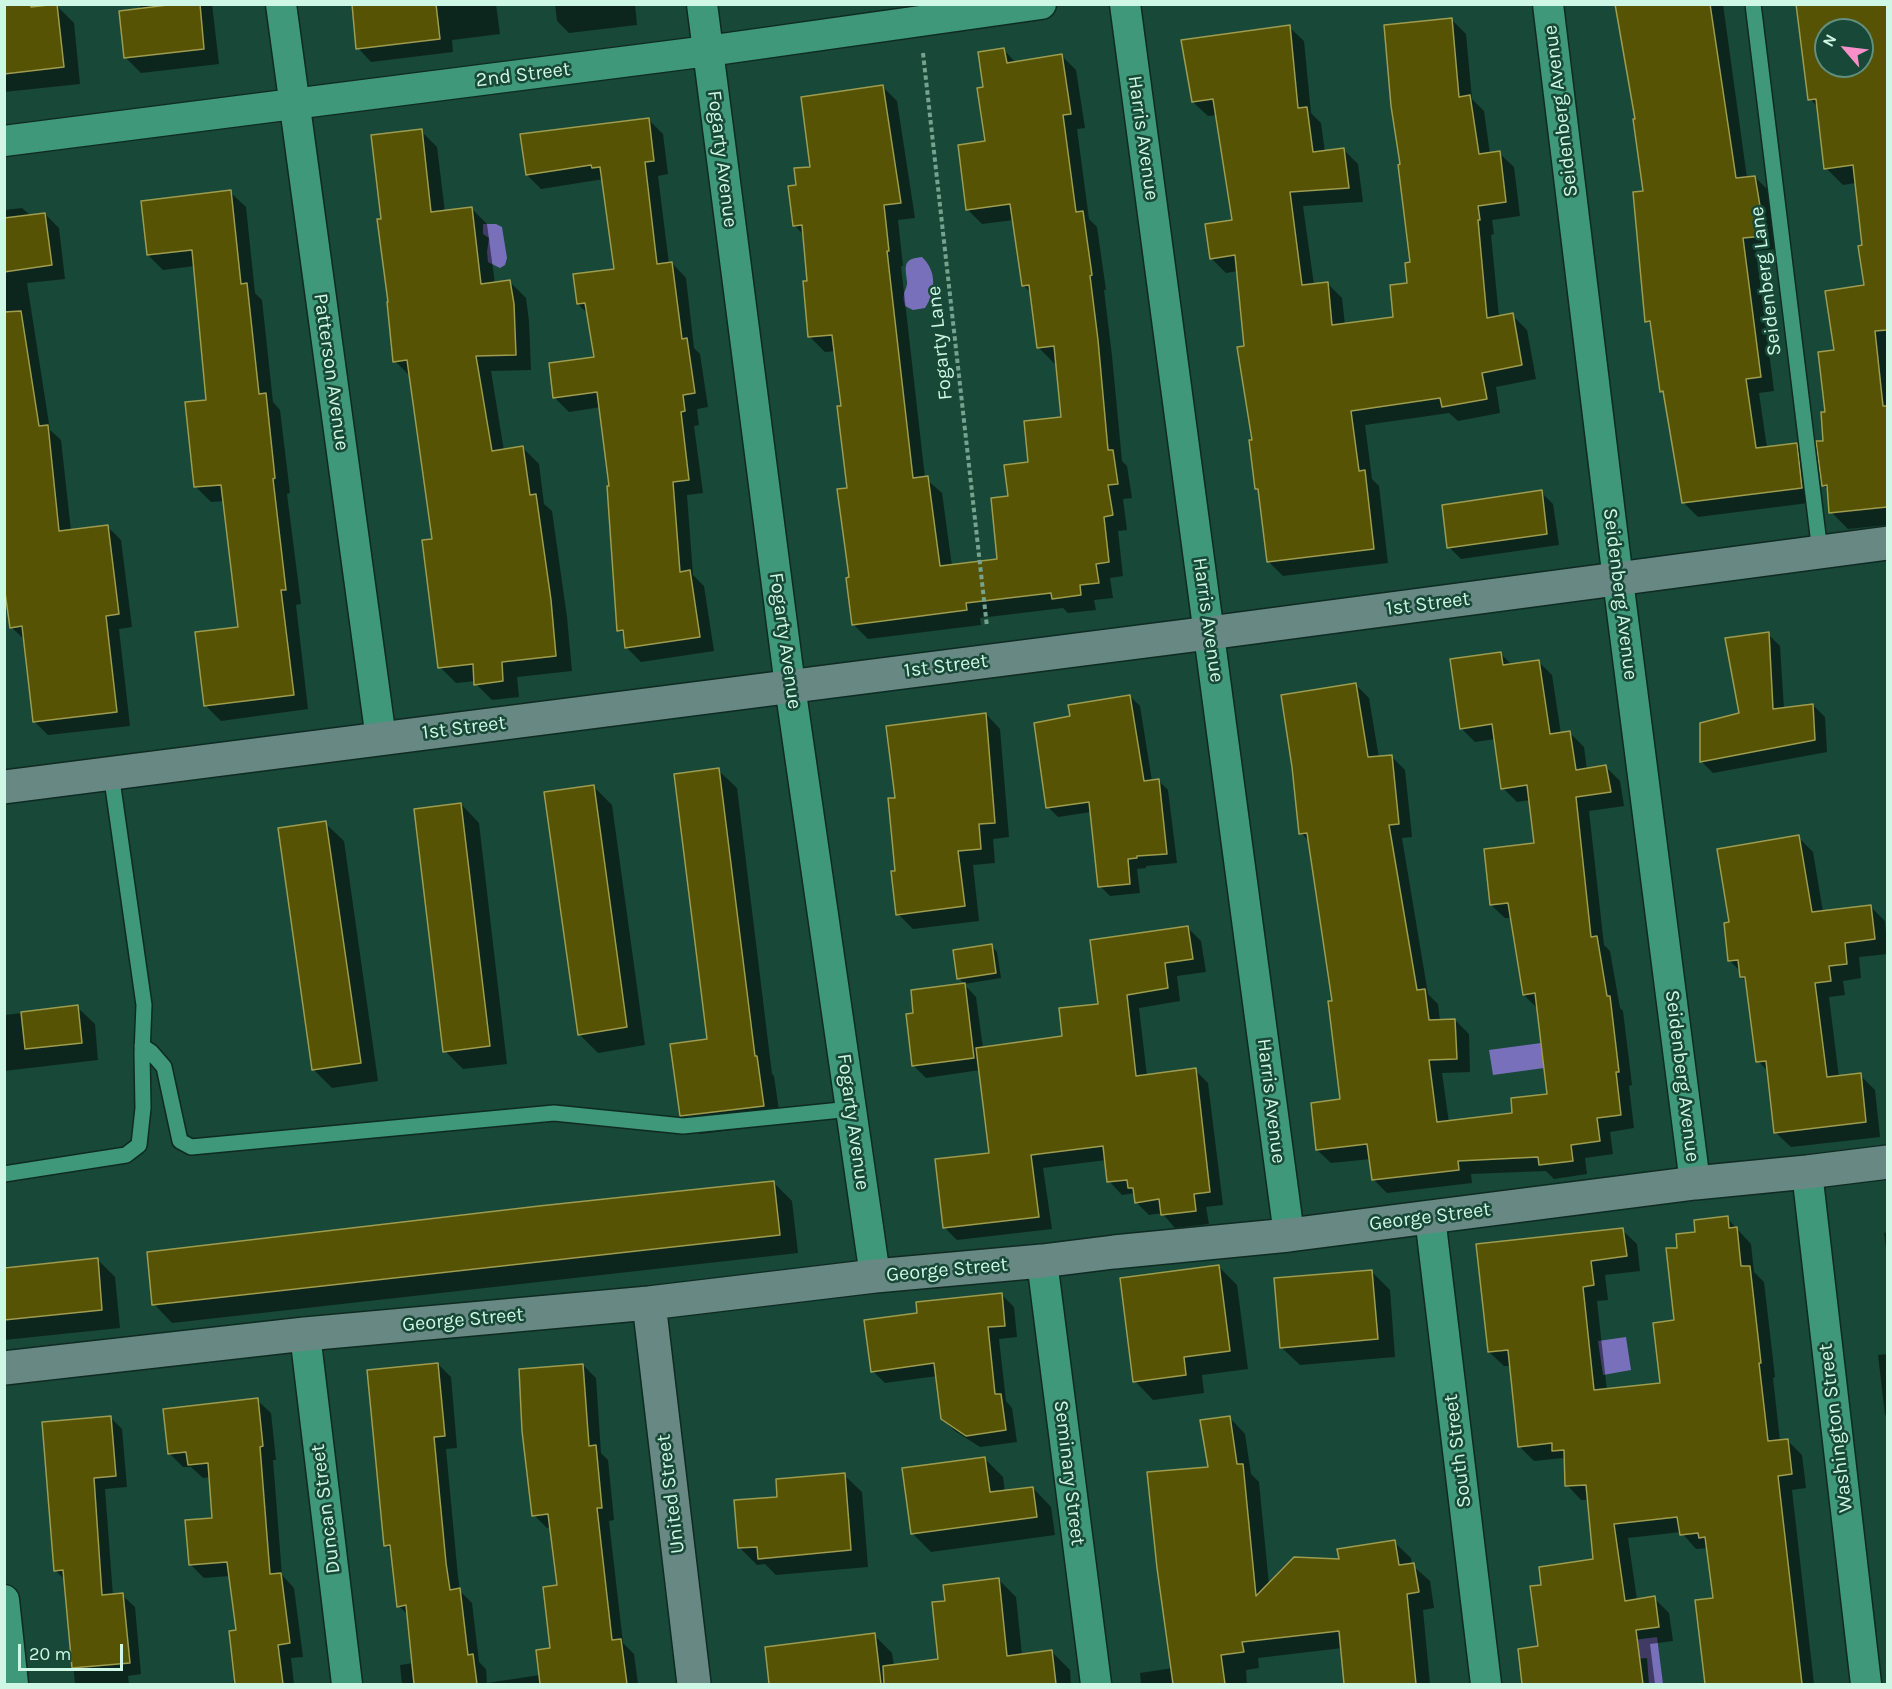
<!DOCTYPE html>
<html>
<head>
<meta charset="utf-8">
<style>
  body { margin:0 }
  #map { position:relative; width:1892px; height:1689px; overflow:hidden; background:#184837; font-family:Karla,sans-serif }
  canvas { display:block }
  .frame { position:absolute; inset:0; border:6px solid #cef7e5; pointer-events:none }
  .north { position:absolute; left:1814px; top:18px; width:60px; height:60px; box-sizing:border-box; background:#184837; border:2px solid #618e7d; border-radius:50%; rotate:298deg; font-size:16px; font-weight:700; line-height:24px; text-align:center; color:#cef7e5 }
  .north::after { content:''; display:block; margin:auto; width:21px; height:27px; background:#f98fc9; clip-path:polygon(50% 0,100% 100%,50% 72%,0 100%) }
  .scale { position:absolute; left:18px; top:1644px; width:105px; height:27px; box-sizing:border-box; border:3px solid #cef7e5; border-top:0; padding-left:8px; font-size:18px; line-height:21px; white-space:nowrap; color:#cef7e5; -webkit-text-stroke:4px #184837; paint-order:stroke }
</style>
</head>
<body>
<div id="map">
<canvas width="1892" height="1689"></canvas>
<div class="frame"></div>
<div class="north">N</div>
<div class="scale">20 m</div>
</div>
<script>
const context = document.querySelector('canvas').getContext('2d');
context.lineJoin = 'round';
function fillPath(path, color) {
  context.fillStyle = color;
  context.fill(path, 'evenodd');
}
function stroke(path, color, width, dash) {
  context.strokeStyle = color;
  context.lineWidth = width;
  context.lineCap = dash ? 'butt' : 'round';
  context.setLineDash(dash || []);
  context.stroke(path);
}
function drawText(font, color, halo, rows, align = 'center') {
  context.font = font + ' Karla,sans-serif';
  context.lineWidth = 5;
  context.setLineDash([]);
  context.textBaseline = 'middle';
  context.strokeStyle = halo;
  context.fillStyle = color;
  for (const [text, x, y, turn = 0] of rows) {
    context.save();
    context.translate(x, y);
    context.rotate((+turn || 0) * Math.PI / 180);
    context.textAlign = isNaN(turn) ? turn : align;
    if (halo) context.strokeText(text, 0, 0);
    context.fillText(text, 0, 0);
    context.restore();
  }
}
fillPath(new Path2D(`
  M483,224H496L502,227L507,258L505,265L500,268L488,262L487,252L489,238L483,234Z
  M922,257C937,271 936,292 925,308L913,310L905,306C904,302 903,299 904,295C904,291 908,286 907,281C905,265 903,259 922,257Z
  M1541,1043L1544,1068L1493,1075L1489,1050Z
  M1626,1337L1631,1370L1603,1375L1598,1341Z
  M1657,1637L1663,1684H1649L1647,1658L1630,1659L1634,1640Z`), '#7870bb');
fillPath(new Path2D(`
  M4,4H37L41,8L57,6L74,23L80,84L4,92Z
  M140,4H212L219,64L141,73L126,58L140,10Z
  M353,4H496L500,34L452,40L453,52L371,62L358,48Z
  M555,4H635L637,25L569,33L557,21Z
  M1617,4H1723L1747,178L1755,177L1769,191L1778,249L1756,251L1774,391L1759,393L1767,448L1796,445L1810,459L1816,502L1698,517L1684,503L1666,395L1661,391L1653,327L1647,321L1645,192L1637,120Z
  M1797,4H1888V525L1848,529L1831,512L1829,491L1823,485L1826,413L1836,351L1866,286L1856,183L1843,185L1826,168L1819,108L1810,99ZM1826,30H1862V66H1826Z
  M1451,19L1466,34L1472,99L1484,111L1490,154L1499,153L1514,167L1520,216L1492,220L1494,234L1491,235L1499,317L1512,315L1527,330L1536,379L1496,387L1500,413L1458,421L1449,413L1365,425L1372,479L1379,486L1388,563L1283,576L1268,561L1260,492L1257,488L1238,271L1226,273L1211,258L1233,222L1217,115L1208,116L1193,102L1289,27L1304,41L1311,113L1321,123L1325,152L1344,150L1358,164L1363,202L1303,206L1314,285L1328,284L1342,298L1345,325L1395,319L1408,284Z
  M1004,50L1016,63L1061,55L1076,70L1085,128L1077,129L1089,219L1097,227L1106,290H1104L1112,356L1122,461L1127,466L1132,498L1123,499L1127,530L1118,531L1123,576L1110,578L1113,598L1094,600L1096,610L1068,613L1063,608L980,618L981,625L868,639L853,624L849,489L836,351L825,352L810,337L809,282L804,235L794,225L798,186L882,86L897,101L915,218L898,220L903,266H901L925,478L942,493L952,566L998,560L1010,498L1030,463L1063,419L1057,362L1054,363L1039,348L1032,294L1023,285L1014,220L982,224L967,209L987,143L985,88Z
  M649,120L663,134L668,174L658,176L669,264L672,263L686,278L694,348L700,354L708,407L697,409L699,425L694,426L703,493L687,495L693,575L704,586L714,651L641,662L627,648L625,636L619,630L611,488L601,407L569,412L555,398L596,359L588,314L578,304L616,271L604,179L541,189L527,175Z
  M421,131L437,147L445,212L471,208L487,224L495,284L510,282L526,298L529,321L531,370L491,371L504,451L523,448L539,464L544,504L552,511L567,617L572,671L517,677L519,697L492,700L476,684V681L456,683L440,667L433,540L411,377L395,361L382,220Z
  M230,192L246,207L255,293L262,300L273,402L280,410L290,493L287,494L301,604L296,605L308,709L221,721L206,706L240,628L224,501L211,502L196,487L208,401L195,266L163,270L148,255Z
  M22,208L31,216L45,214L59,228L65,279L27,283L50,430L61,440L71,531L107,526L121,540L132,627L119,629L130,726L48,735L34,721L25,640L11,627L4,515V210Z
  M1541,492L1553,504L1559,545L1461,559L1449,547Z
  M1768,634L1780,646L1784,709L1813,705L1825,717L1827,752L1713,773L1701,761L1740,715Z
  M1500,653L1513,666L1538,661L1552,675L1561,734L1570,733L1584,747L1587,770L1606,767L1620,781L1624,806L1589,811L1604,945L1610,951L1620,1008L1623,1011L1632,1085L1629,1086L1634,1128L1610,1132L1613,1154L1585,1158L1587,1174L1554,1179L1546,1171L1471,1174L1472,1183L1387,1193L1373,1179L1371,1159L1331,1163L1317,1150L1342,1100L1334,1002L1310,842L1301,833L1355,684L1369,698L1379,758L1391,756L1405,770L1412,837L1402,838L1428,994L1438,1004L1440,1021L1455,1020L1469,1034L1470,1072L1442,1073L1449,1123L1514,1114L1549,1095L1538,1009L1524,995L1512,918H1505L1491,905L1536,844L1530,800L1517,802L1503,788L1495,739L1475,742L1461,728Z
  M1130,696L1140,706L1152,781L1158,780L1168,790L1177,863L1146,866V868L1137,869L1140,893L1110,896L1100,886L1091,812L1058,817L1048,807L1072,717Z
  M986,714L1000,729L1009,837L993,839L995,863L973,865L979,921L913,929L898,914L896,799Z
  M718,770L737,788L772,1074L774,1076L781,1124L700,1134L681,1115L709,1041Z
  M593,786L612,805L645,1045L598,1053L579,1034Z
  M461,804L479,823L507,1064L463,1069L445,1051Z
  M325,823L344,841L378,1081L332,1088L314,1070Z
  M1798,837L1813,852L1823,912L1870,906L1885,921L1888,954L1859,957L1861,978L1843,981L1845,995L1829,997L1839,1078L1860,1075L1875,1090L1880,1137L1791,1147L1776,1133L1769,1072L1758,1061L1747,983L1741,976V972L1729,960L1730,923Z
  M1188,928L1201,941L1206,972L1177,976L1180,1001L1139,1008L1147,1076L1195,1070L1208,1083L1223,1205L1206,1207L1209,1224L1175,1228L1162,1213L1149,1215L1136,1202L1135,1193L1122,1195L1109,1181L1106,1160L1043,1168L1052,1229L957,1240L944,1227L991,1154L980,1070L926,1078L914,1066L915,1014L964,984L976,997L983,1048L1064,1037Z
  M992,946L997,952L1001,978L964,984L959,978Z
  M77,1007L95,1024L98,1060L4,1071V1015Z
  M774,1183L792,1201L798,1253L172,1323L154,1304Z
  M1727,1218L1751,1244L1754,1272L1764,1282L1775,1377L1773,1378L1780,1441L1787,1440L1802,1455L1806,1488L1792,1490L1814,1684H1707L1697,1602L1714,1600L1708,1548L1696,1549L1681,1532L1628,1538L1637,1600L1654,1598L1669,1613L1673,1641L1650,1644L1655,1684H1523L1519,1650L1540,1648L1543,1586L1594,1560L1589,1500H1581L1567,1485L1566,1462L1562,1458L1534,1461L1519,1446L1511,1366H1504L1489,1352L1622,1230L1637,1244L1640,1271L1605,1275L1608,1300L1597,1301L1607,1391L1662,1385L1675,1322L1679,1249L1697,1233Z
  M1888,1232V1264L1884,1233Z
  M97,1259L115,1277L120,1328L4,1340V1267Z
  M1219,1267L1237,1285L1248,1369L1202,1375L1204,1393L1153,1400L1135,1381Z
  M1371,1271L1390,1290L1395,1357L1300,1365L1281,1347Z
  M1002,1295L1014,1307L1017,1337L999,1339L1006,1401L1012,1408L1017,1442L980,1447L955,1431L942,1418L937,1376L885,1383L873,1371L919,1314Z
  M1888,1354V1417L1885,1415L1878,1355Z
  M438,1364L451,1377L457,1448L446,1449L458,1577L460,1591L472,1603L479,1662L486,1669L487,1683L540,1675L552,1650L558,1587L551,1527L547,1528L534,1515L583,1365L596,1378L601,1453L608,1460L614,1520L609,1521L623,1643L634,1654L638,1684H402L400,1665L414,1663L409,1616L399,1606L392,1552L386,1545Z
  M257,1400L271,1413L276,1460H273L282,1575L294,1588L303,1657L291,1658L294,1684H234L233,1681H237V1631L230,1576L204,1578L190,1564L213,1520L210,1477L203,1478L191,1467H183L170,1454Z
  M110,1417L122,1429L127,1487L105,1489L113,1596L122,1595L135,1607L141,1674L128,1676L129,1684H75L65,1580L55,1570Z
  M1229,1417L1245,1434L1251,1474L1259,1482L1269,1585L1394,1542L1411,1558L1412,1565L1430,1581L1434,1608L1423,1610L1430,1684H1345L1342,1648L1258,1658L1259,1668L1246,1670L1247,1684H1141L1140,1673L1173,1668L1209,1468Z
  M985,1459L1003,1477L1005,1492L1033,1488L1051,1507L1055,1535L931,1552L912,1533Z
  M844,1475L862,1492L868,1567L776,1575L765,1564L757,1565L740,1548L779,1498Z
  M998,1579L1016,1597L1022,1655L1052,1652L1070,1670L1071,1684H771L767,1648L874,1635L892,1653L894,1666L940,1661L946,1602Z`), '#0007');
const building = new Path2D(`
  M4,4H31V7L57,4L64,67L4,74Z
  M176,4H200L204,49L124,58L119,11Z
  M352,4H436L440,39L356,49Z
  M1615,4H1710L1736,178L1755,176L1765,236L1743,238L1761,377L1746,379L1756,448L1797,443L1802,488L1682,503L1663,391L1660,392L1650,321L1645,322L1633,192L1643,191L1633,119H1635Z
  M1796,4H1887V330L1875,331L1883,406H1887V507L1829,513L1827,485L1822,486L1816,441H1823L1821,412H1825L1818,352L1834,350L1825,291L1864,285L1858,246L1862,245L1853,165L1824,169L1816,99L1808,100ZM1826,30H1862V66H1826Z
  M1452,18L1459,97L1470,95L1479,154L1500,151L1506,202L1478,206L1480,220H1478L1487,318L1513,313L1522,365L1482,373L1487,399L1442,407L1440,398L1351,411L1359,471L1365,470L1374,549L1267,562L1258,489H1255L1249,440H1252L1237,347L1244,346L1235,255L1210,259L1205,224L1232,220L1213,99L1192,102L1181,40L1290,25L1298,108L1307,107L1313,152L1344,148L1349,188L1290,192L1302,285L1328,282L1332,325L1393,317L1390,285L1407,283L1405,263L1410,262L1398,165L1400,164L1391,106L1384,25Z
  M1004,48L1007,63L1062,54L1071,114L1063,115L1076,212L1083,211L1092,275L1090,276L1098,340L1108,450H1113L1118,484L1108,485L1113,515L1104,517L1109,562L1096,564L1099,583L1080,585L1081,595L1052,599L1051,593L966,603L967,610L852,625L846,578L849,577L837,489L847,488L837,406H841L832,335L808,337L803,281H807L802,225L793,226L788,186L796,185L794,168L810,167L801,97L883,85L901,203L884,205L889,251H887L913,478L928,476L940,566L997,559L991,498L1008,496L1004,465L1028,462L1024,421L1061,417L1054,346L1037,348L1029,285L1022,286L1010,204L966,210L958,145L985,141L977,88L983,87L978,52Z
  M649,118L654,161L645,162L657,264L672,262L682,339L687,338L695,393L683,395L685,411L681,412L689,480L673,482L680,572L690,570L700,637L625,648L623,630L617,631L607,486H609L597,392L553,398L549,363L594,357L585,303L577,304L573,274L614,269L600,167L592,168L591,165L526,175L520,134Z
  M422,129L431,212L472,207L481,284L510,280L514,304L516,355L476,356L492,451L523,446L530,495L536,494L551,600L556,656L502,662L503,681L474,685L473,664L438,668L422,540L432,539L407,360L393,362L387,302H388L377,219H381L371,135Z
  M231,190L241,284L247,283L259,394L266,393L275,478L273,479L286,590H281L294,695L204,706L195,632L238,627L221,485L194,487L185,402L206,400L192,250L147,255L141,201Z
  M45,213L52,265L4,272V218Z
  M21,311L39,426L48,425L59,531L108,525L119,614L106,616L117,712L33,722L22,626L10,628L4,585V312Z
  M1542,490L1547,534L1447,548L1442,505Z
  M1769,632L1773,709L1813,704L1815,740L1700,762V723L1739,713L1725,638Z
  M1501,652L1503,665L1539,660L1550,734L1570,731L1576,770L1606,765L1611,792L1576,797L1591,937L1597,936L1607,996H1610L1619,1072H1616L1621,1115L1597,1118L1600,1141L1571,1145L1573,1161L1539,1165L1538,1157L1458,1161L1459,1170L1372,1180L1367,1144L1316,1150L1311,1103L1340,1099L1328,1001H1332L1307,833L1299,834L1292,767L1281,695L1356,683L1368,757L1392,755L1399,824L1389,825L1417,990L1425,989L1429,1020L1455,1019L1457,1059L1429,1060L1437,1122L1512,1113L1511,1098L1547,1094L1535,993L1523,995L1508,903L1490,905L1484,849L1534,843L1527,785L1501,789L1492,724L1460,729L1450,659Z
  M1130,695L1144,781L1159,779L1167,854L1137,856V858L1128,859L1130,884L1098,887L1089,802L1046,808L1034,723L1070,716L1068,705Z
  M986,713L995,823L979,824L981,849L958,851L965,906L896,915L891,871H895L888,798H895L886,726Z
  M719,768L755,1056H757L764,1106L680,1116L670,1044L707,1039L674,774Z
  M594,785L627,1027L578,1035L544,792Z
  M461,803L490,1046L443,1052L414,809Z
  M326,821L361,1063L312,1070L278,828Z
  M1799,835L1812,912L1871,905L1875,939L1845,943L1847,964L1829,966L1831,981L1815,983L1827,1077L1861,1073L1866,1122L1774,1133L1766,1061L1756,1062L1745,977H1740L1738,960L1728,961L1724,923L1729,922L1717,849Z
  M1188,926L1193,959L1165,963L1168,988L1127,995L1136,1076L1196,1068L1210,1192L1194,1194L1196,1211L1161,1215L1159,1199L1135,1203L1133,1188H1128L1127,1180L1107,1182L1103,1146L1031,1155L1039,1217L943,1228L935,1159L989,1153L976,1048L1062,1036L1059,1008L1098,1004L1090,940Z
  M992,944L996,973L957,979L953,950Z
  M965,983L974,1058L912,1066L906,1014L913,1013L911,990Z
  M78,1005L82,1043L25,1049L21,1012Z
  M774,1181L780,1235L152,1305L147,1252L539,1206Z
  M1728,1216L1729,1228L1737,1227L1741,1266H1750L1761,1363H1759L1768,1441L1788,1439L1792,1474L1778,1476L1802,1684H1705L1695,1600L1713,1598L1705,1537L1699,1538L1698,1533L1680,1535L1677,1517L1614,1524L1625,1601L1655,1596L1659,1627L1636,1630L1643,1684H1522L1518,1649L1538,1646L1530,1586L1541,1585L1539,1567L1593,1559L1586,1485L1565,1486L1564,1450L1552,1451V1443L1518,1447L1508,1350L1488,1352L1476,1244L1623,1228L1627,1256L1591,1261L1594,1285L1583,1287L1594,1390L1660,1383L1653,1323L1674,1320L1666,1248H1677L1676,1234L1695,1232L1694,1220Z
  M98,1258L102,1310L4,1320V1268Z
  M1219,1265L1230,1351L1184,1357L1186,1375L1133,1382L1120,1278Z
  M1372,1270L1378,1339L1280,1348L1274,1278Z
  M1002,1293L1005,1326L988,1327L995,1394H1001L1006,1430L966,1436L941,1419L934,1363L871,1372L864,1320L917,1313L916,1302Z
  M438,1363L445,1436L434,1437L446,1563L450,1590L460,1588L468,1655L473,1654L477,1684H414L406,1605L397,1607L390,1545L384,1546L367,1370Z
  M583,1364L589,1446L596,1445L602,1508H597L612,1640L621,1639L627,1684H540L536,1650L550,1648L543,1587L557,1585L548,1514L532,1516L522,1431L519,1369Z
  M258,1398L263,1446L260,1447L270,1574L281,1573L290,1643L278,1645L283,1684H235L229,1631L236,1630L227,1562L189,1565L185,1520L212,1518L208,1463L188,1465L186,1452L168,1454L163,1409Z
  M111,1416L116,1476L94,1478L102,1595L123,1593L130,1663L72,1668L63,1570L54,1571L42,1422Z
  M1230,1416L1237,1464H1243L1256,1596L1294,1557L1339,1559L1337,1549L1395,1540L1399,1565L1414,1563L1419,1592L1407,1594L1416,1684H1344L1339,1631L1242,1642L1244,1652L1221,1655L1225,1684H1173L1157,1568L1147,1472L1208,1467L1200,1420Z
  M985,1457L990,1492L1033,1487L1037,1517L911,1534L902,1468Z
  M845,1473L851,1550L758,1559L757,1547L738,1548L734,1500L777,1497L776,1479Z
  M999,1578L1007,1656L1052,1650L1056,1684H884L883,1666L938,1659L932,1602L945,1601L943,1585Z
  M875,1633L881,1684H769L765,1647Z`);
fillPath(building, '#565305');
stroke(building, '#9e9c4f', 1.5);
const lane = new Path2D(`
  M1753,4L1820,552
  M142,1046L151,1052L164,1067L180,1141L191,1147L554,1113L683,1126L851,1109
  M4,1174L126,1155L139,1145L143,1108L142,1053L144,1005L111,773`);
const street = new Path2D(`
  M281,4L381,739
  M702,4L790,686L875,1276
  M1125,4L1289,1235
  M1548,4L1618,580L1695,1183
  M4,141L708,51L1041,4
  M1807,1172L1866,1684
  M1430,1217L1486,1684
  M1042,1261L1096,1684
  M305,1334L347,1684
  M4,1600L13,1684`);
const secondary = new Path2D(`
  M4,787L1209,633L1888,543
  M649,1303L694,1684
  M4,1368L305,1334L649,1303L875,1276L1042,1261L1114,1252L1289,1235L1695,1183L1807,1172L1888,1162`);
stroke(lane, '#0f2b21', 18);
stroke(street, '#0f2b21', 33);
stroke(secondary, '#0f2b21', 36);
stroke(new Path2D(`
  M923,53L987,627`), '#76a391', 4, [4.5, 3]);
stroke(lane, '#3e9879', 15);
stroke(street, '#3e9879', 30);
stroke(secondary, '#678883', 33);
drawText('20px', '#cef7e5', '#184837', [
  ["2nd Street",523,75,-7],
  ["Seidenberg Avenue",1561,111,-97],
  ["Harris Avenue",1143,138,82],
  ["Fogarty Avenue",722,159,83],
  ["Seidenberg Lane",1766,281,-97],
  ["Fogarty Lane",940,343,-96],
  ["Patterson Avenue",331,372,82],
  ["Seidenberg Avenue",1620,594,83],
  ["1st Street",1428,604,-7],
  ["Harris Avenue",1208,620,82],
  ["Fogarty Avenue",785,641,82],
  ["1st Street",946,666,-7],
  ["1st Street",464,728,-7],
  ["Seidenberg Avenue",1682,1076,83],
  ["Harris Avenue",1271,1101,83],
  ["Fogarty Avenue",853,1122,82],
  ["George Street",1430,1217,-7],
  ["George Street",947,1270,-5],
  ["George Street",463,1320,-5],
  ["Washington Street",1836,1428,-97],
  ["South Street",1458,1451,-97],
  ["Seminary Street",1069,1473,83],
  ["United Street",671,1494,-97],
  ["Duncan Street",326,1509,-97]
]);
</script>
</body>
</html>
